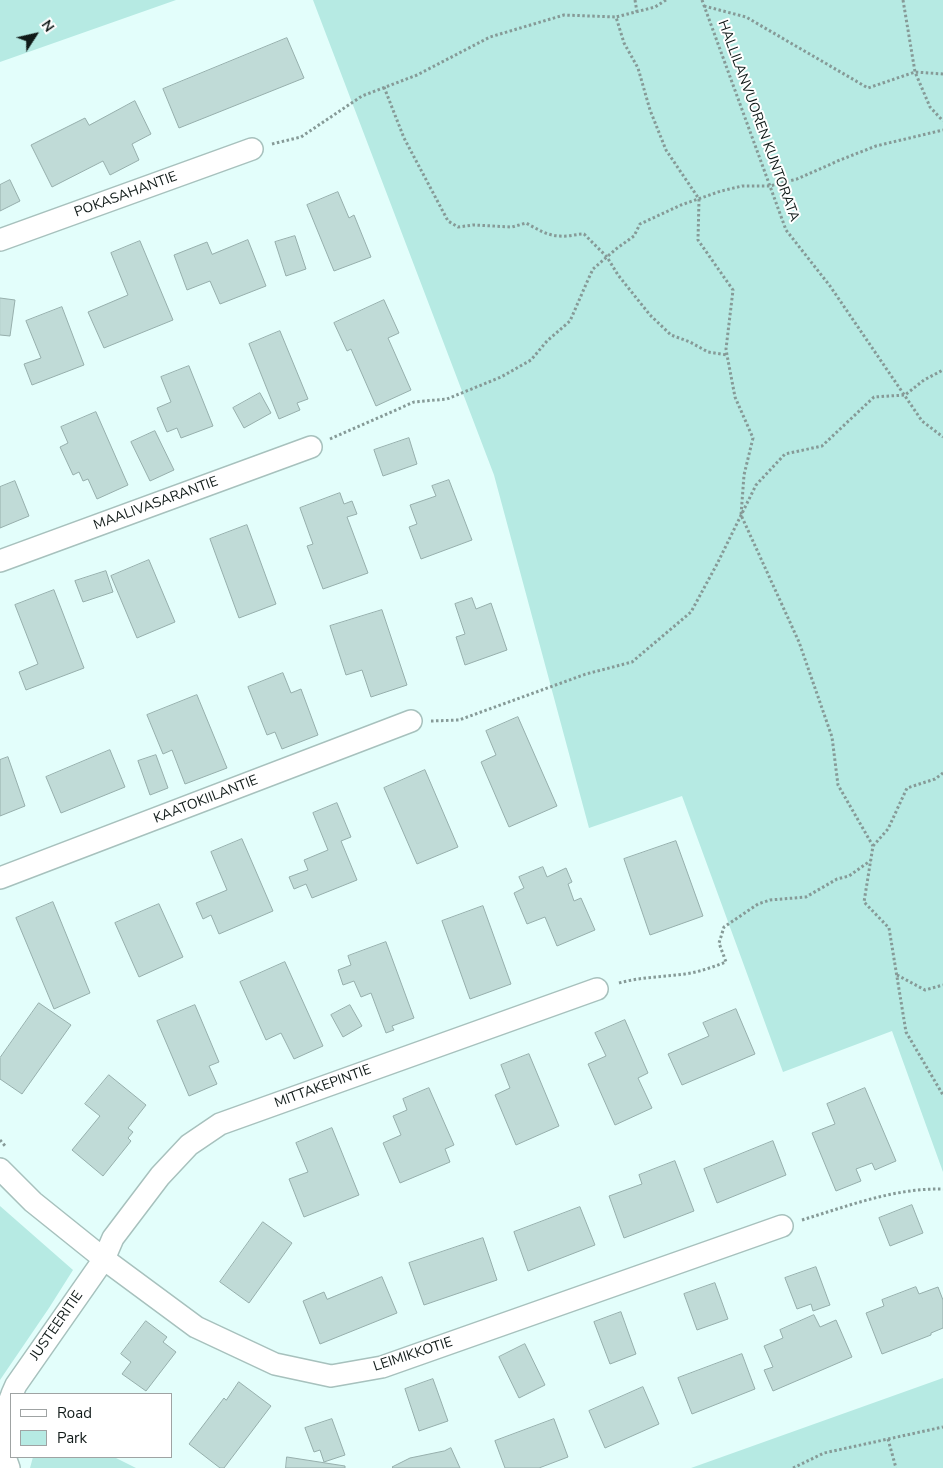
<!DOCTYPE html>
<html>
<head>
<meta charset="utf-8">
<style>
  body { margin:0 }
  #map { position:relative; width:943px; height:1468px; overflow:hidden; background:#e3fefb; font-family:"Nunito Sans",sans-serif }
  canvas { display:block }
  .legend { position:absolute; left:10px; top:1393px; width:162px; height:65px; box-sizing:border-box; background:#fff; border:1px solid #9fa3a3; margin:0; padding:6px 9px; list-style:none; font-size:15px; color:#101a18 }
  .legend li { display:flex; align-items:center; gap:10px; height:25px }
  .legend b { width:25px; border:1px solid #9fa3a3 }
  .north { position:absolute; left:10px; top:10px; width:50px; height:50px; -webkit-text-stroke:4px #fff; paint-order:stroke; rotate:55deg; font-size:14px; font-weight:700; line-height:20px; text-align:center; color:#101a18 }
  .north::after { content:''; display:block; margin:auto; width:18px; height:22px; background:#101a18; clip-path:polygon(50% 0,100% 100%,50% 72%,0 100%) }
</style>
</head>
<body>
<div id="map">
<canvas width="943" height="1468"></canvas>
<ul class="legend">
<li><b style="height:6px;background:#fff"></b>Road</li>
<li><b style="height:14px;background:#b6eae3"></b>Park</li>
</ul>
<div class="north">N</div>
</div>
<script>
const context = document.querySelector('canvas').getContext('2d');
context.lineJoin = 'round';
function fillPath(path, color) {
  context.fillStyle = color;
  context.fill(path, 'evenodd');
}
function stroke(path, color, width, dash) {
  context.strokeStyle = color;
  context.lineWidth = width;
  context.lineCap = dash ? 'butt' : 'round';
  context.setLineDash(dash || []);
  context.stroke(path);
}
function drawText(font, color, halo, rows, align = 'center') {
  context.font = font + ' "Nunito Sans",sans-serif';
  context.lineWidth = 4;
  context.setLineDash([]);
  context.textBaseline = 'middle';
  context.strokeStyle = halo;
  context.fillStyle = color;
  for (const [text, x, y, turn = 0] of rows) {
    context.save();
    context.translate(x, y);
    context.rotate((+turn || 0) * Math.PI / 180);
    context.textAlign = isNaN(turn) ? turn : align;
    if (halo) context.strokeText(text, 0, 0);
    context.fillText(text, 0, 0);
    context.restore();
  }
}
fillPath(new Path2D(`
  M0,0H176L0,62Z
  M313,0H943V1172L892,1031L783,1072L682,796L589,828L494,475Z
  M0,1206L73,1270L49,1308L0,1380Z
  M943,1378V1468H691Z
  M33,1457H114L136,1468H30Z`), '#b6eae3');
const building = new Path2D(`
  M287,38L304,78L179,128L163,89Z
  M135,101L151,134L132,144L139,160L110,175L103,161L52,187L31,145L85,118L89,125Z
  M10,180L20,201L0,211V185Z
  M338,192L349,218L354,215L371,257L334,271L307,205Z
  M295,236L306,269L286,276L275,242Z
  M248,240L266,286L220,304L210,281L187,290L174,255L207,242L212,254Z
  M140,241L173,320L104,348L88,312L128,295L111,253Z
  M0,298L15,300L10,336L0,335Z
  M384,300L399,333L388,338L411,390L376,406L351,349L347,351L334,323Z
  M62,307L84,365L32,385L24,364L41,358L26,321Z
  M280,331L308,399L297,403L300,410L279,419L249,344Z
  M189,366L213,426L181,438L177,428L167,432L157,408L171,402L161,377Z
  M260,393L271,413L244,428L233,408Z
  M96,412L128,485L97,499L88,479L83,481L79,472L73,475L60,447L68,443L61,427Z
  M155,431L174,470L150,481L131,442Z
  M409,438L417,464L383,476L374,450Z
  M449,480L472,540L421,559L409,527L417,524L410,505L436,496L432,486Z
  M15,481L29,516L0,528V487Z
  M340,493L344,504L352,501L357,514L347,517L368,573L323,589L307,546L313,544L300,508Z
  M247,525L276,604L239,618L210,539Z
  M149,560L175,622L137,638L111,576Z
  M106,571L113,592L83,602L75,581Z
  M54,590L84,668L26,690L19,672L38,664L15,605Z
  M472,598L476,609L491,603L507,650L465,665L456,637L465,634L455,604Z
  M382,610L407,685L371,697L362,670L346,675L330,626Z
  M283,673L291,693L301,689L318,735L282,749L275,732L267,735L248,687Z
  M197,695L227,768L185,784L172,750L163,754L147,715Z
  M518,717L557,806L509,827L481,762L496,755L486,731Z
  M110,750L125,787L61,813L46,777Z
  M156,755L168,788L150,795L138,761Z
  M8,757L25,806L0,816V760Z
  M425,770L458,847L417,864L384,788Z
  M337,803L351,837L341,841L357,880L312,898L306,884L294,889L289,877L308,870L304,860L328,850L313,813Z
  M242,839L273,911L219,934L211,915L203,919L196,903L227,890L211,852Z
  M676,841L703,916L650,935L624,859Z
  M543,867L547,877L566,868L572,882L568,884L574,901L581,898L595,930L557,946L545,917L527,924L514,893L524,888L519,877Z
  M53,902L90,993L54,1009L16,918Z
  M159,904L183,957L139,977L115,923Z
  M483,906L511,984L470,999L442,921Z
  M386,942L414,1018L392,1026L394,1030L386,1033L371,993L361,997L354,981L343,985L338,970L351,965L348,956Z
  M285,962L323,1046L294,1059L281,1033L266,1040L240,982Z
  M39,1003L71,1025L22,1094L0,1079V1058Z
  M195,1005L219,1062L209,1066L217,1084L189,1096L157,1021Z
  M350,1005L362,1026L343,1037L331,1015Z
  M736,1009L755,1054L682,1085L668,1054L709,1036L703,1023Z
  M625,1020L648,1073L638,1078L652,1108L615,1125L588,1064L606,1056L595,1033Z
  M529,1054L559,1126L516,1145L495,1095L510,1088L501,1065Z
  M109,1075L146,1105L128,1128L133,1132L128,1138L131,1141L103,1176L72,1150L100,1116L85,1104Z
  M429,1088L454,1145L445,1149L450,1162L400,1183L383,1143L401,1135L393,1116L407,1110L403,1099Z
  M865,1088L896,1161L875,1170L872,1163L856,1169L861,1181L836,1191L812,1133L835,1124L827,1104Z
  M332,1128L359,1195L304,1217L289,1179L308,1172L296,1143Z
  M773,1141L786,1175L717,1203L704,1169Z
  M675,1161L694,1211L624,1238L609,1196L642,1184L639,1175Z
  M912,1205L923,1233L890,1246L879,1218Z
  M580,1207L595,1245L528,1271L514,1232Z
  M263,1222L292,1243L249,1303L220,1282Z
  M483,1238L497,1280L424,1305L409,1263Z
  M816,1267L830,1305L813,1311L811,1304L797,1309L785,1278Z
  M382,1277L397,1313L320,1344L303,1301L324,1292L327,1299Z
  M715,1283L728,1319L697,1330L684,1294Z
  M916,1287L919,1294L938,1287L943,1300V1328L931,1333V1335L882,1354L866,1313L884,1306L882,1300Z
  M621,1312L636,1354L610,1364L594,1322Z
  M814,1315L820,1327L836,1320L852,1357L773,1391L764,1370L773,1367L764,1346L783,1338L780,1330Z
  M146,1321L167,1337L163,1342L176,1352L146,1391L122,1374L131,1362L121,1354Z
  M525,1344L545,1385L519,1398L499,1357Z
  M742,1354L755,1389L692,1414L678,1378Z
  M433,1379L448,1421L419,1431L405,1389Z
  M239,1382L271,1406L224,1468H220L189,1444L224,1398L226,1400Z
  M643,1387L659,1424L605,1448L589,1411Z
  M332,1419L345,1455L324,1462L320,1450L314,1452L305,1428Z
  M554,1419L568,1457L539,1468H505L495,1441Z
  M451,1448L460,1468H393L392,1467L410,1458L444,1451Z
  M287,1457L345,1466V1468H286Z`);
fillPath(building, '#c0dbd7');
stroke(building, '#96afac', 1);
const street = new Path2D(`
  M0,240L252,149
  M0,561L311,447
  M0,878L411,721
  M0,1169L33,1202L104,1259L196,1327L275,1364L331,1376L382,1367L782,1226
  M12,1394L16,1385L104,1259L113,1238L160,1176L189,1145L220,1124L597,989
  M9,1468L3,1451V1417L11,1397`);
stroke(street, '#a7c1bd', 24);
stroke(new Path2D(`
  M635,0L637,12
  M666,0L655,7L616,17L624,43L638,68L650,110L666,150L699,199L698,240L733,290L726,349L727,355L735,397L753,438L744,475L741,515L799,642L832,737L838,785L873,846L864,902L889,928L906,1032L943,1095
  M702,0L786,230L830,286L922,421L943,437
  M903,0L915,72L930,107L943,121
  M704,6L746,17L868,88L915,72L943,74
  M384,87L404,138L448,221L458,227L473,225L512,227L526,223C537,229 548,236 560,236C568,237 576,234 584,234L607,257L618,275L650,315L671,335L690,342L708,352L727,355
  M272,144L301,137L362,96L417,75L490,37L564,15L616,17
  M330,439L414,402L447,399L501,377L531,360L547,341L570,321L587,282L593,269L616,249L634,236L640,224L681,205L721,191L742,186H770L797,179L840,160L876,146L943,130
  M431,721L459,720L586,674L632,662L691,612L717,564L756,485L785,454L822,446L874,397L905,395L924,380L943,370
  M873,846L888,829L907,788L935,779L943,773
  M897,975L925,990L943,985
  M619,983C640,977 663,977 685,974C699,972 713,967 726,962L719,943L724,927L758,904L770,900L806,897L837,879L849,876L870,861
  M0,1140L6,1147
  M802,1220C848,1206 894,1188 943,1189
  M888,1439L896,1468
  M793,1468L824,1453L943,1427`), '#869a97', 3, [2.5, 2.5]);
stroke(street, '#fff', 21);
drawText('14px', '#101a18', '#fff', [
  ["HALLILANVUOREN KUNTORATA",758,121,70],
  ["POKASAHANTIE",126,195,-20],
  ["MAALIVASARANTIE",156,504,-20],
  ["KAATOKIILANTIE",206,800,-21],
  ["MITTAKEPINTIE",323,1087,-20],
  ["JUSTEERITIE",57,1326,-55],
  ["LEIMIKKOTIE",413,1355,-18]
]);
</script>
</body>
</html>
